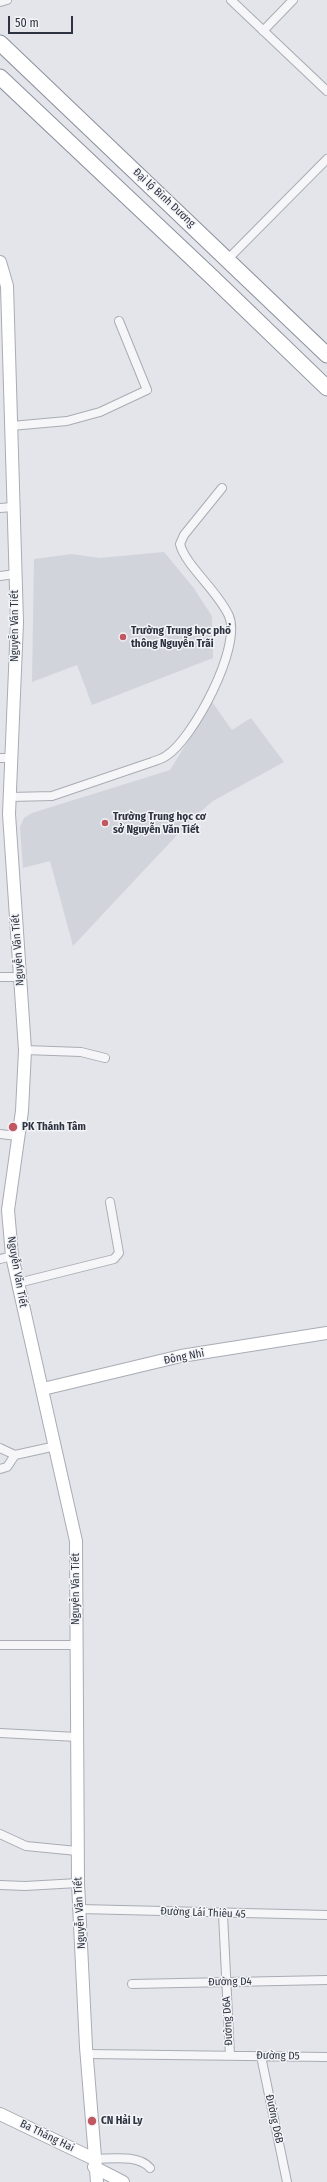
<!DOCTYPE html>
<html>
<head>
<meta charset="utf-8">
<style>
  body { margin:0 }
  #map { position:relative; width:327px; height:2182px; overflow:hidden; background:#e3e5ea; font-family:"Fira Sans Condensed",sans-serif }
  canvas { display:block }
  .scale { position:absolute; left:8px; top:16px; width:65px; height:18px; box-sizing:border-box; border:2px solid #2d3340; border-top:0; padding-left:5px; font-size:12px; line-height:14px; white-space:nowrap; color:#2d3340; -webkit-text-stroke:3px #f3f4f7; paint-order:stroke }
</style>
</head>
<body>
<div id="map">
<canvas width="327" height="2182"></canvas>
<div class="scale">50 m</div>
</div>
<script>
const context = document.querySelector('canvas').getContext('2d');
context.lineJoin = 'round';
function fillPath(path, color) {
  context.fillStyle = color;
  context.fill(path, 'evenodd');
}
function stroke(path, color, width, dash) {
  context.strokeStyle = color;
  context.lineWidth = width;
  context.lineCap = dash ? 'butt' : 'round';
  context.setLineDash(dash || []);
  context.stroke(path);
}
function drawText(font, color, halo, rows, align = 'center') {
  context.font = font + ' "Fira Sans Condensed",sans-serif';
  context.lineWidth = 3;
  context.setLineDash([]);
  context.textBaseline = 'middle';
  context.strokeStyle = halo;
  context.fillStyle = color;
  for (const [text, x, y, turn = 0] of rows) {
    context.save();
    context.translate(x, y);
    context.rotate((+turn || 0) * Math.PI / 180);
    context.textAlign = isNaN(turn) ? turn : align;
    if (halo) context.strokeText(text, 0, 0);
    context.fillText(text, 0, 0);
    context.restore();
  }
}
fillPath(new Path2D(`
  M164,552L193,587L212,616L213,658L92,705L77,665L32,682L34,559L72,554L99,558Z
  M212,702L232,730L251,718L284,762L213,801L192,819L73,946L50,861L23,868L20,827L24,818L32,813L170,770Z`), '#d2d4db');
const street = new Path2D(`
  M231,0L327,91
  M0,2L7,0
  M263,31L293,0
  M228,259L327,159
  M11,426L67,421L100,412L147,390L119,321
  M0,508L13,507
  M0,576L15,574
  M0,758H12
  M10,797L52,796L152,762C157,760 162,759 166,756C193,739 242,647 229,616C218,591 185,565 180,544L184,535L222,488
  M0,977H20
  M25,1050L81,1052L105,1058
  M0,1134L17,1136
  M0,1259L12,1256
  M18,1283L114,1259L119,1253L110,1202
  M0,1448L15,1455L56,1446
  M0,1469L7,1467L15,1455
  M0,1645H77
  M0,1733L77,1737
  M0,1834L26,1846L77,1851
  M0,1885L25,1886L78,1883
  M80,1909L327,1915
  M223,1914L230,2056
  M132,1984L327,1980
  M88,2054L327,2057
  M261,2056L287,2182
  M94,2159C111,2159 138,2154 150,2168`);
const secondary = new Path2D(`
  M0,262L7,286L17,622L9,814L25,1050L22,1111L8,1210L12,1256L18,1283L76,1541L78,1883L86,2047L97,2182
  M43,1389L181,1356L327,1333
  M0,2114L94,2159
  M94,2167L123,2182`);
const highway = new Path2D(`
  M0,43L327,355
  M0,77L212,277L327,388`);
stroke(street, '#a9acb4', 10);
stroke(secondary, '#a9acb4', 14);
stroke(highway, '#8c929f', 17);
stroke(street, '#f6f6f8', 8);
stroke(secondary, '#fff', 12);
stroke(highway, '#fff', 15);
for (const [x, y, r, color] of [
  [123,637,4,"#c15760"],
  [105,823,4,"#c15760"],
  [13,1127,5,"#c15760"],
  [92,2121,5,"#c15760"]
]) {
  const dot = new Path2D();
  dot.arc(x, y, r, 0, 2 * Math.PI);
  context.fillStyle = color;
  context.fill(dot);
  stroke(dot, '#f3f4f7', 1.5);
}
drawText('11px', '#2d3340', '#f3f4f7', [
  ["Đại lộ Bình Dương",164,198,43],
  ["Nguyễn Văn Tiết",15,626,-90],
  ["Nguyễn Văn Tiết",18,950,-94],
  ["Nguyễn Văn Tiết",17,1272,80],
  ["Đông Nhì",184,1357,-11],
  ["Nguyễn Văn Tiết",76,1589,-90],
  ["Nguyễn Văn Tiết",80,1913,-93],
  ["Đường Lái Thiêu 45",203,1913,2],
  ["Đường D4",230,1982,-1],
  ["Đường D6A",228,2021,-93],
  ["Đường D5",278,2056,1],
  ["Đường D6B",274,2119,78],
  ["Ba Tháng Hai",47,2136,26]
]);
drawText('bold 11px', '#2d3340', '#f3f4f7', [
  ["Trường Trung học phổ",131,631],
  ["thông Nguyễn Trãi",131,644],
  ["Trường Trung học cơ",113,817],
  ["sở Nguyễn Văn Tiết",113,830],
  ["PK Thánh Tâm",22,1127],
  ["CN Hải Ly",101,2121]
], 'left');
</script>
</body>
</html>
